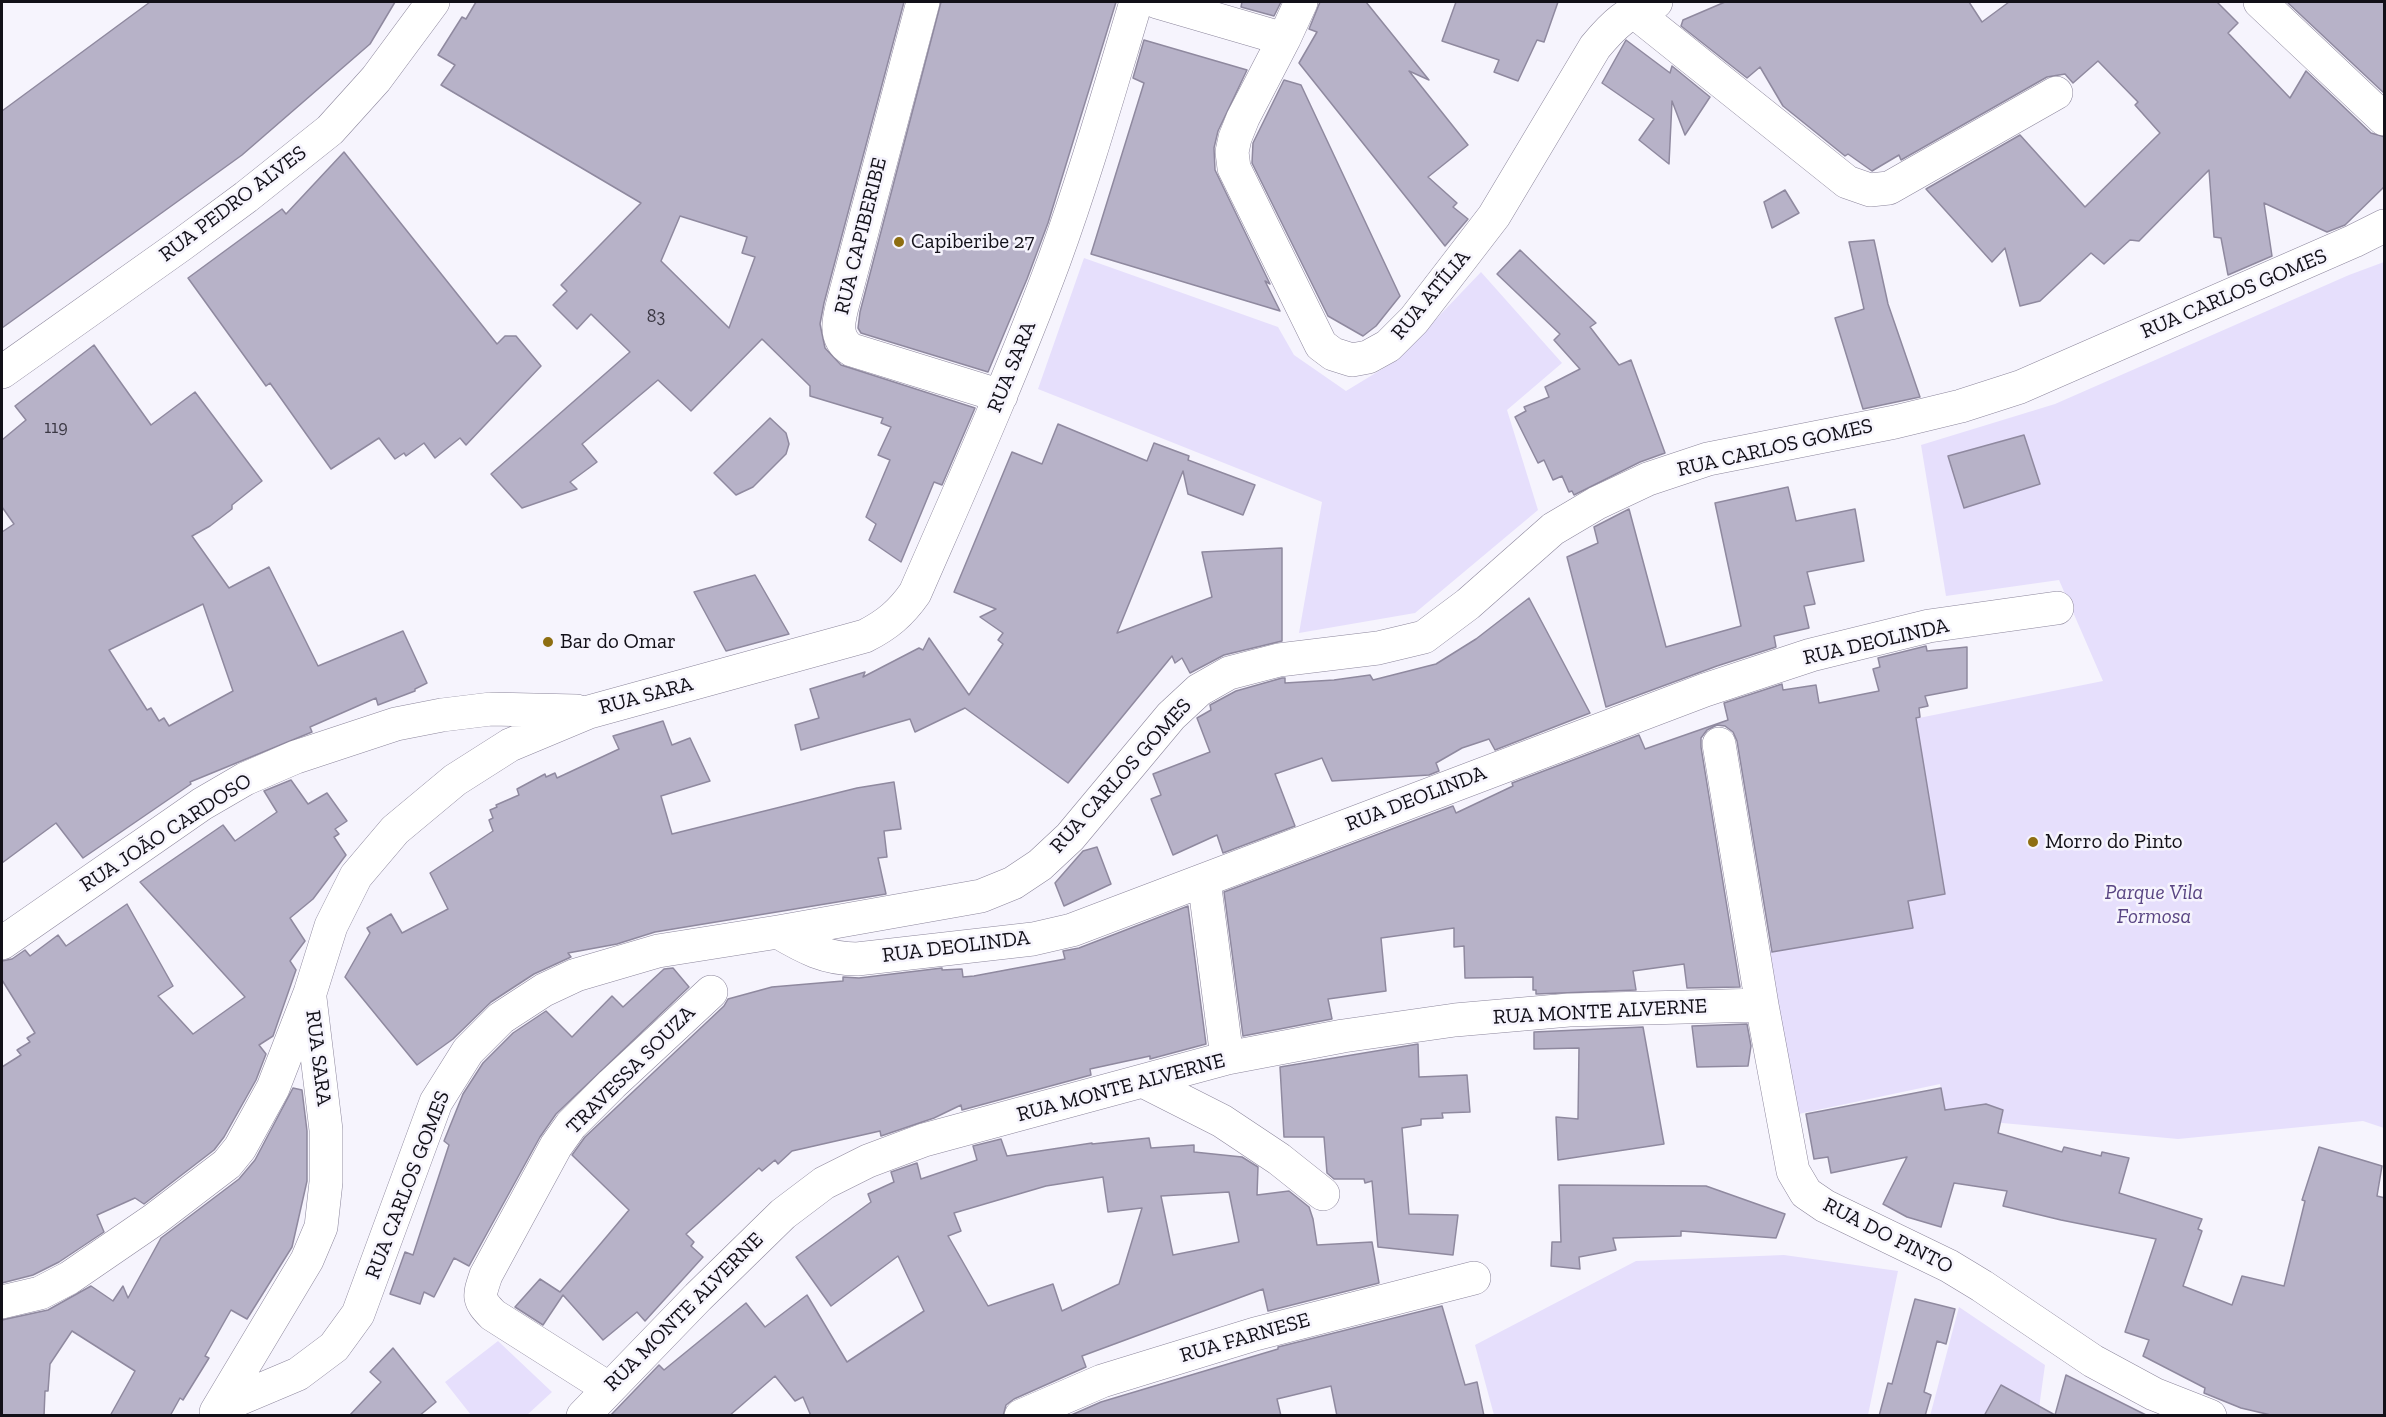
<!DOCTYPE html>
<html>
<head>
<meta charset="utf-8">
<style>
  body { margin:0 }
  #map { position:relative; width:2386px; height:1417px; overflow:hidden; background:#f6f4fd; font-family:"Zilla Slab",serif }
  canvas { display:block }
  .frame { position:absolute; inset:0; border:3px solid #121018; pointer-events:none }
</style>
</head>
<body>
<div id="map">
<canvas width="2386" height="1417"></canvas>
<div class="frame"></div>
</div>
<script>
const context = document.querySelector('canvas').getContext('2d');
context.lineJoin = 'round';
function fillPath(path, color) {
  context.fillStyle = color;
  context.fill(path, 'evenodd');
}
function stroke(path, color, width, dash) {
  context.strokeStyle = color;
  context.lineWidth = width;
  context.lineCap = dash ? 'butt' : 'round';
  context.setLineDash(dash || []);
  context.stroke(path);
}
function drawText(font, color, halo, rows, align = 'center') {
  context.font = font + ' "Zilla Slab",serif';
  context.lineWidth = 5;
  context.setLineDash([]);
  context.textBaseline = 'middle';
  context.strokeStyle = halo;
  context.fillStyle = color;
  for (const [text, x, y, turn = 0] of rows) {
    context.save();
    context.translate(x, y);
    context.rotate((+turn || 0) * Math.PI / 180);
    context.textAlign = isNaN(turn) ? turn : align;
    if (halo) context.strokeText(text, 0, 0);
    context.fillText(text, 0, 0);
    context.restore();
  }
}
fillPath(new Path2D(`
  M1084,258L1278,327L1294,355L1346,391L1397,360L1481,272L1562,363L1507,410L1538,510L1415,613L1299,633L1322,502L1038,389Z
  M2384,262V1128L2363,1121L2178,1139L1947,1118L1940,1084L1789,1116L1761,952L1903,919L1879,726L2103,681L2059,580L1946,596L1921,445L2055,404L2349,275Z
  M1784,1255L1898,1271L1868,1415H1494L1475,1345L1636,1261Z
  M1959,1307L2045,1365L2038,1415L1930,1416Z
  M498,1341L552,1392L527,1415H471L445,1382Z`), '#e6dffc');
const building = new Path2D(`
  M150,2H395L370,44L242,155L2,328V111Z
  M476,2H904L824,303L820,324L825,348L841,365L975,408L942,485L934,482L901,562L869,540L876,524L866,517L890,460L878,455L891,427L881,423L883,418L810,396V386L762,339L691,411L658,380L582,444L597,462L570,482L577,489L522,508L491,474L630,352L591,314L577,329L553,305L567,291L561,285L641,203L441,85L455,65L438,55L462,17L466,19ZM680,216L747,237L742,253L755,257L729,328L661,261Z
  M941,2H1116L1048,223L1027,279L988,372L861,333L858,328L860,312Z
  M1242,2H1281L1274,16L1241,7Z
  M1320,2H1366L1429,80L1409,71L1468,145L1428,177L1457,203L1453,207L1468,219L1445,246L1299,63L1317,32L1309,29Z
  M1456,2H1558L1544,42L1537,40L1518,81L1494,72L1499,60L1442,41Z
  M1725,2H1969L1982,22L2009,2H2217L2238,23L2228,33L2290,98L2306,71L2371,133L2385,137V186L2345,225L2327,232L2264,203L2272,256L2228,275L2221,238L2214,237L2209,170L2139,241L2130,240L2104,264L2091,253L2040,301L2020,306L2005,248L1992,262L1926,189L2020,135L2085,207L2160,133L2135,105L2138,102L2098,61L2073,83L2065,74L2047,77L1901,160L1899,155L1872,171L1848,154L1845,156L1783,106L1760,67L1747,78L1681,26L1683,20Z
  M2287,2H2385V94Z
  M1144,40L1247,70L1218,131L1214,148L1215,170L1270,284L1265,281L1280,311L1091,254L1144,83L1133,78Z
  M1626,40L1670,73L1672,66L1710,97L1685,135L1672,101L1669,164L1639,140L1654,119L1602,83Z
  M1284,80L1301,85L1400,296L1376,326L1363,336L1328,316L1252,163L1253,143Z
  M344,152L497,344L505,336H516L541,366L466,445L460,438L435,458L424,443L406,456L404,453L395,459L379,438L331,469L270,383L266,386L188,278L282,209L286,214Z
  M1785,190L1799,213L1772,228L1764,202Z
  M1874,240L1888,304L1920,397L1863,409L1835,318L1864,309L1849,242Z
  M1520,250L1596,323L1590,327L1619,365L1631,360L1665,453L1640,462L1574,495L1572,491L1569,492L1562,476L1553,480L1544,460L1538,463L1515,417L1526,411L1524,407L1549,397L1545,387L1580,369L1554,340L1560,334L1497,274Z
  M94,345L151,425L195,392L262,481L232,505V509L210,526L192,536L229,588L269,567L318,666L403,631L427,683L415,689V691L378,705L376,698L310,727L312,732L190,782L191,784L83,858L56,823L2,863V532L14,524L2,507V440L26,420L15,406ZM203,604L233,691L169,726L164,718L159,721L151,708L147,710L109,650Z
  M770,418L786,433L789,444L786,454L753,487L736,495L714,473Z
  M1058,424L1147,461L1154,443L1189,456L1188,460L1255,485L1243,515L1188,494L1183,471L1117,633L1212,597L1202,552L1282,548V641L1224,655L1190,673L1182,658L1175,663L1172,656L1068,783L965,708L915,732L910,719L801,750L795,725L819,718L810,689L865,672L863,677L919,648L923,650L929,638L969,695L1003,644L998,640L1003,633L980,617L996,609L954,592L1012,452L1042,464Z
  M2024,435L2040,484L1964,508L1948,456Z
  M1788,487L1796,521L1855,509L1864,561L1807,572L1815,604L1804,606L1809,628L1774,636L1776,647L1717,666L1606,707L1567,557L1598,543L1594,527L1629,509L1666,647L1741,626L1715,503Z
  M755,575L789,634L726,651L694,592Z
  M1529,598L1590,713L1495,750L1489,739L1462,748L1436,763L1439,771L1429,775L1332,781L1322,758L1275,774L1295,826L1223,853L1217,835L1173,855L1151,799L1161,795L1153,774L1210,752L1197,718L1211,710L1210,705L1236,691L1282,678H1285V683L1334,680L1370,675L1373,680L1436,664L1476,639Z
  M1926,646L1927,651L1967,647V688L1925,696L1928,706L1919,708L1920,717L1916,718L1945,894L1908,901L1913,928L1772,952L1737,741L1733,732L1725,726L1717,725L1707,730L1701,738V747L1740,987L1687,988L1684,964L1633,971L1636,990L1536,994V990H1533V977L1465,978L1464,946L1454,947V928L1381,938L1386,991L1328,999L1332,1019L1243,1036L1224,892L1453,806L1456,813L1513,786L1512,783L1639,735L1645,749L1728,720L1724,703L1782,684L1783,690L1816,685L1819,703L1879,691L1873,669L1880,667L1878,658Z
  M663,721L672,745L690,738L710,781L661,796L672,834L857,788L894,782L901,829L884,831L887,857L878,858L886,894L655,932L617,944L568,953L571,957L534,974L491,1002L453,1039L417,1065L345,977L370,933L367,928L391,914L402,933L448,909L430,873L493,831L489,820L493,818L490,810L497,807L496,805L519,795L517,789L545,774L546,777L555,773L557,778L619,749L613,736Z
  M291,780L308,804L327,793L347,821L335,829L339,834L334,837L346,855L313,899L290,918L305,941L290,961L296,970L273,1036L259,1045L266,1054L256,1080L224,1137L214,1150L144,1204L135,1198L97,1215L104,1232L59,1262L33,1275L2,1283V1067L21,1055L17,1050L30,1042L27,1038L35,1033L2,980V961L12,959L25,950L30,956L58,935L66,946L127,904L173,986L158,996L193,1034L245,997L140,882L223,825L235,841L277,812L264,791Z
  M1097,847L1111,884L1064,906L1055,883L1083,851Z
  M1188,906L1206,1044L1150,1059V1056L1090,1069L1091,1075L962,1110L961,1105L934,1118L881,1136L880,1131L792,1151L778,1164L775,1160L762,1171L759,1168L686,1234L694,1242L691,1246L703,1257L645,1321L637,1312L603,1340L563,1295L543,1325L515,1307L540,1279L560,1292L629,1210L572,1155L585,1137L724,1006L728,999L772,987L843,981V977L859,978L942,968V970L962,969L963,977L974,976L1065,959L1063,951L1079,948Z
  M673,968L689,987L556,1114L540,1137L469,1266L454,1258L434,1297L424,1292L420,1304L390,1294L405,1252L413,1255L449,1145L444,1141L463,1094L483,1063L513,1033L546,1011L572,1037L612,996L623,1007L664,969Z
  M1747,1024L1751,1046L1748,1066L1697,1067L1692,1026Z
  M1643,1027L1664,1144L1558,1160L1556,1117L1578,1119L1579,1048L1534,1049V1032Z
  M1418,1044L1419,1077L1467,1075L1470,1112L1442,1113L1443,1118L1421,1119V1125L1402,1128L1409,1214L1458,1215L1453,1255L1378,1247L1372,1181L1365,1183L1364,1179H1334L1327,1173L1324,1137H1284L1280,1067Z
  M293,1088L302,1090L307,1131V1181L292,1247L247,1319L231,1310L205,1356L209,1358L183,1400L180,1398L170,1416H110L135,1371L72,1331L50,1364L48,1391H45L44,1416H2V1320L48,1310L91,1286L113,1301L123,1286L128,1298L161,1238L239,1179L255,1160Z
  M1941,1088L1945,1110L1986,1104L2003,1110L1998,1133L2062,1152L2064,1147L2101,1156L2102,1152L2129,1158L2119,1193L2202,1219L2198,1229L2202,1231L2183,1286L2232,1305L2242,1276L2284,1286L2305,1201L2302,1200L2319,1147L2382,1166L2377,1196L2385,1198V1416H2275L2241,1408L2204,1393L2205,1388L2143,1356L2149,1340L2125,1332L2156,1239L2061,1220L2003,1206L2007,1191L1954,1183L1941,1227L1907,1217L1883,1204L1907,1157L1831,1173L1828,1157L1814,1159L1806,1114Z
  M1149,1138L1151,1148L1194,1145V1152L1242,1157L1258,1167L1257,1195L1289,1191L1309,1207L1313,1219L1317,1245L1372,1242L1379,1283L1268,1311L1263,1289L1082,1356L1086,1367L1014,1399L1006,1405L1003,1416H811L803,1397L795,1401L775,1376L729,1416H610L659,1365L664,1370L746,1303L765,1327L807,1295L847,1362L924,1311L898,1256L831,1306L796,1257L871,1202L868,1194L894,1182L891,1172L917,1163L921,1179L977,1160L973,1146L1001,1139L1007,1156L1092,1143V1144ZM1103,1177L1108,1212L1142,1208L1119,1284L1062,1311L1053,1284L988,1306L948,1236L961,1231L954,1213L1046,1186ZM1229,1192L1239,1242L1173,1255L1161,1196Z
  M1559,1185L1706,1186L1785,1214L1776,1238L1681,1231V1236L1613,1238L1616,1250L1579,1257L1580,1269L1551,1266L1552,1242H1561Z
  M1915,1299L1955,1309L1946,1344L1937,1341L1924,1392L1931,1395L1925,1416H1879L1888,1383L1892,1384Z
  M1442,1306L1465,1385L1477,1382L1484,1416H1337L1331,1386L1277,1399L1281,1416H1069L1101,1402L1278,1349V1347Z
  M393,1348L436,1402L419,1416H349L381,1382L370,1372Z
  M2066,1375L2148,1416H1984L2001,1385L2055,1415Z`);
fillPath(building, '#b7b2c8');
stroke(building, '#8f899f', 1.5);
const street = new Path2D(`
  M923,2L846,292C841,312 830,337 852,350L1001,396
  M1157,2L1284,39
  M1301,2L1284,39L1243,118L1235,138L1232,152L1234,168L1321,345L1333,354L1352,360L1368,357L1388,346L1414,320L1494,216L1595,47C1615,23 1626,13 1656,2
  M2260,2L2384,119
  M1632,10L1847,182L1870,190L1889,188L2056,93
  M1719,744L1762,1005L1793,1171L1806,1193L1825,1206L1949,1266L1982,1286L2093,1361L2154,1394L2210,1416
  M1204,880L1227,1058
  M778,932C805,948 826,959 857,959L1033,939L1072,930L1705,690L1811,655L1929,626L2057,608
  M2,943L202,804L245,779L296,757L396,724L442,715L491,709L577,711
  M1143,1081L1222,1121L1279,1159L1323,1194
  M2,1302L40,1293L69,1278L155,1219L227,1164L240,1148L273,1088L310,993L331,926L356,876L395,830L455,780L510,745L589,712L865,636C887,625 901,613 915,593C963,483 1012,374 1054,261C1085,176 1110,88 1136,2
  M608,1388L493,1315C477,1299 479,1296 486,1275L556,1146L571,1125L612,1084L711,992
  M220,1407L298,1374L334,1347L358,1314L436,1102L468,1051L501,1018L544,990L576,975L658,951L778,932L981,896L1013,883L1040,865L1070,837L1171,716L1199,690L1229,673L1279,660L1378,648L1424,637L1468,604L1553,529L1597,503L1648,479L1708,459L1895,422L1961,406L2020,387L2354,241L2384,226
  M216,1412L307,1260L321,1227L326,1182V1130L310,998
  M583,1416L698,1297L783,1214L824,1183L868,1161L924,1140L1227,1058L1343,1036L1455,1020L1569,1010L1762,1005
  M1021,1416L1102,1381L1255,1334L1474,1278`);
const secondary = new Path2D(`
  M2,372L181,245L246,197L330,130L376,79L433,2`);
stroke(street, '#8c869c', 34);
stroke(secondary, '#8c869c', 34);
stroke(street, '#fff', 33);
stroke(secondary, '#fff', 33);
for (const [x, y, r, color] of [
  [899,242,6,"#8e6e11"],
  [548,642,6,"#8e6e11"],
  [2033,842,6,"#8e6e11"]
]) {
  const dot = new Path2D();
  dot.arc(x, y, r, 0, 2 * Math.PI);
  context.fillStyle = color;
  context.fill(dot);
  stroke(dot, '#f6f4fd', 2);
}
drawText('18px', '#3b3844', null, [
  ["83",656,317],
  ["119",56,428]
]);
drawText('21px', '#121018', '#f6f4fd', [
  ["RUA PEDRO ALVES",233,204,-37],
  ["RUA CAPIBERIBE",861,236,-76],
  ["RUA CARLOS GOMES",2234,294,-23],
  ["RUA ATÍLIA",1431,295,-50],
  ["RUA SARA",1012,367,-68],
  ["RUA CARLOS GOMES",1775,448,-13],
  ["RUA DEOLINDA",1876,642,-13],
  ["RUA SARA",646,696,-15],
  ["RUA CARLOS GOMES",1121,776,-48],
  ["RUA DEOLINDA",1416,799,-21],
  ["RUA JOÃO CARDOSO",166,833,-33],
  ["RUA DEOLINDA",956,947,-7],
  ["RUA MONTE ALVERNE",1600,1012,-3],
  ["RUA SARA",318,1058,83],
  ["TRAVESSA SOUZA",631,1070,-45],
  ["RUA MONTE ALVERNE",1121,1088,-15],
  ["RUA CARLOS GOMES",408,1185,-69],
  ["RUA DO PINTO",1888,1236,27],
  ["RUA MONTE ALVERNE",684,1312,-45],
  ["RUA FARNESE",1245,1338,-16]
]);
drawText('21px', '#121018', '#f6f4fd', [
  ["Capiberibe 27",911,242],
  ["Bar do Omar",560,642],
  ["Morro do Pinto",2045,842]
], 'left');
drawText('italic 21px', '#594583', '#f6f4fd', [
  ["Parque Vila",2154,893],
  ["Formosa",2154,917]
]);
</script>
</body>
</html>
